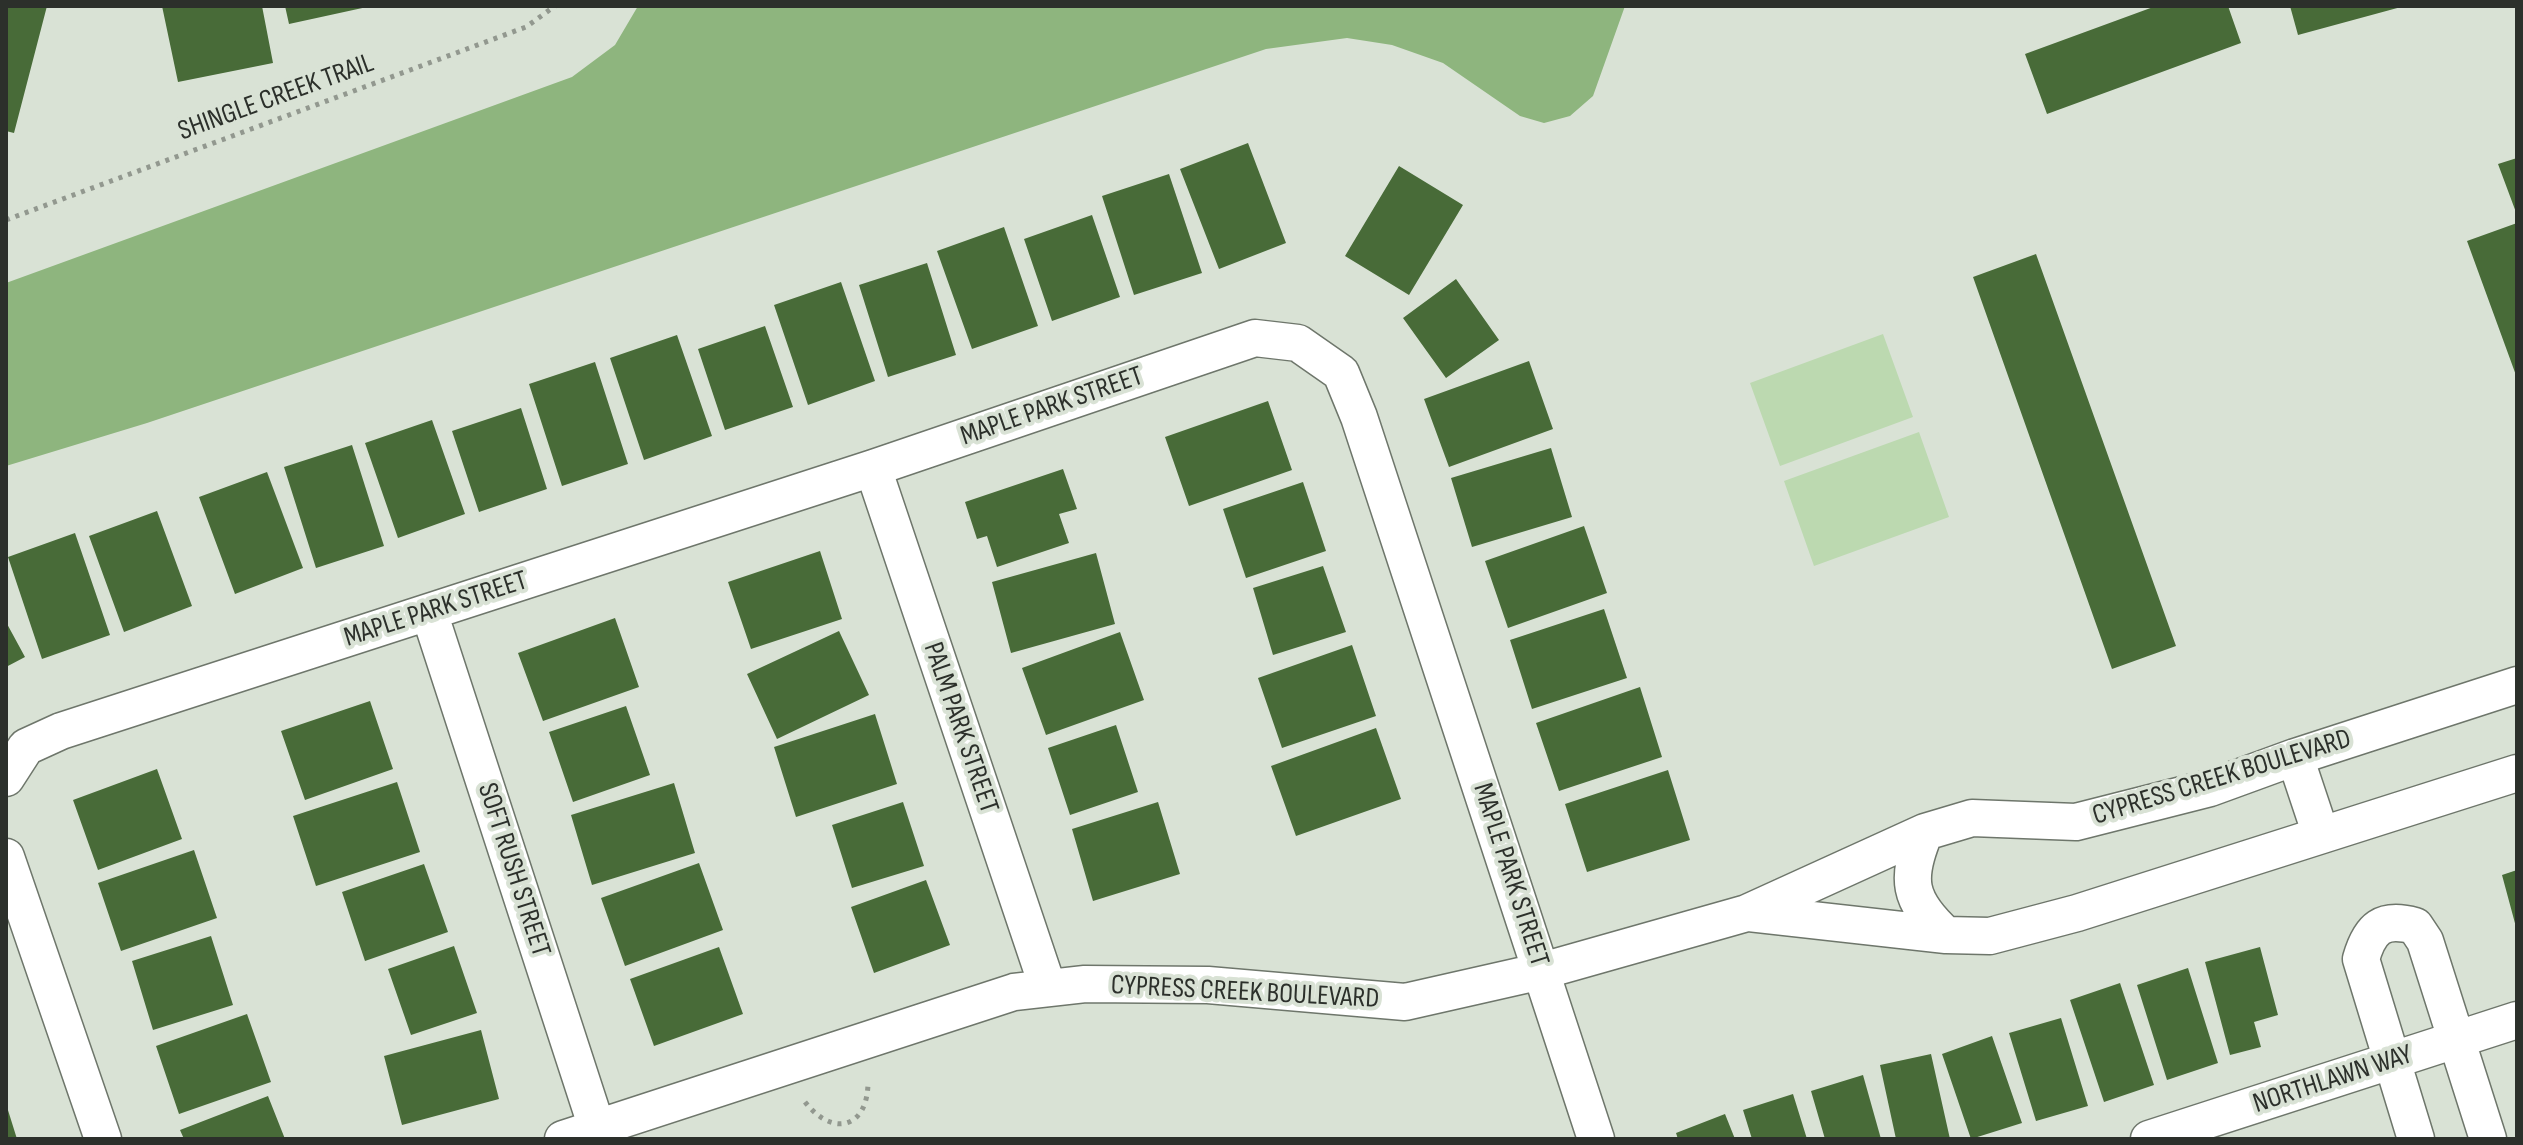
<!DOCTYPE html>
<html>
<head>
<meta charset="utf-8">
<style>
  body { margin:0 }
  #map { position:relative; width:2523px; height:1145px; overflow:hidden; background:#d9e2d5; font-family:"Sofia Sans Condensed",sans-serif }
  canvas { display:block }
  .frame { position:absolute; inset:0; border:8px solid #2c302b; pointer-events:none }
</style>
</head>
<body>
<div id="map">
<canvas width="2523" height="1145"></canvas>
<div class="frame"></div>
</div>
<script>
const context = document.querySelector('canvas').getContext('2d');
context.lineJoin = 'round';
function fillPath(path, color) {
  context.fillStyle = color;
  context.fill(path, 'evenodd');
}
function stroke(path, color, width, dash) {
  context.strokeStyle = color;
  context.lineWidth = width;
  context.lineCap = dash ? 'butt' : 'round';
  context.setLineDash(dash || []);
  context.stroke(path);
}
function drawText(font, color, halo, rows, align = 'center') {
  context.font = font + ' "Sofia Sans Condensed",sans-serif';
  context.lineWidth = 8;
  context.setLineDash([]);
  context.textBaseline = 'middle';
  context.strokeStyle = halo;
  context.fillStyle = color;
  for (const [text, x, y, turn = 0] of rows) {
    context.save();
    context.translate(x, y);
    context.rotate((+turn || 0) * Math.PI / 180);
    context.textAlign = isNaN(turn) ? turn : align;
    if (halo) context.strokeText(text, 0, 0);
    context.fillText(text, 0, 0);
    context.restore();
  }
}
fillPath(new Path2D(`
  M1883,334L1913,417L1780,466L1750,383Z
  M1919,432L1949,517L1814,566L1784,481Z`), '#bcd9b0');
fillPath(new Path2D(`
  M638,6H1625L1593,96L1570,116L1544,123L1520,116L1443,63L1392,45L1347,38L1266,49L147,423L6,466V283L572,77L615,45Z`), '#8eb57e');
fillPath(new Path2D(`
  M6,6H47L14,133L6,131Z
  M162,6H262L273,63L178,82Z
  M285,6H367V7L289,24Z
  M2156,6H2228L2241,43L2047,114L2025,54Z
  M2290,6H2401V7L2298,35Z
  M1248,143L1286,243L1219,269L1180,169Z
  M2517,158V215L2498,164Z
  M1399,166L1463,205L1409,295L1345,256Z
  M1169,174L1202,273L1134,295L1102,196Z
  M1092,215L1120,297L1052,321L1024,239Z
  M2517,223V378L2467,241Z
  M1004,227L1038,326L972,349L937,251Z
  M2036,254L2176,646L2112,669L1973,277Z
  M927,263L956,355L888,377L859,285Z
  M1456,279L1499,340L1446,378L1403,318Z
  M841,282L875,381L808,405L774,305Z
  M765,326L793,407L725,430L698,349Z
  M677,335L712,436L644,460L610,358Z
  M1529,361L1553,429L1449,467L1424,399Z
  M595,362L628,464L562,486L529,384Z
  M1268,401L1292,470L1189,506L1165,437Z
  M521,408L547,489L479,512L452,431Z
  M432,420L465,514L398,538L365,443Z
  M352,445L384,546L316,568L284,467Z
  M1551,448L1572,517L1472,547L1451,478Z
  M1063,469L1077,509L1059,514L1069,543L997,567L987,536L977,539L965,502Z
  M267,472L303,568L235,594L199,497Z
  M1303,482L1326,551L1246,578L1223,509Z
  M157,511L192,606L124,632L89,536Z
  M1584,526L1607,593L1508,628L1485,561Z
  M75,533L110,635L42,659L8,557Z
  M820,551L842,619L751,649L728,582Z
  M1096,553L1115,624L1011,653L992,582Z
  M1323,566L1346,632L1273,655L1253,588Z
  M1604,609L1627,678L1532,709L1510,640Z
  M615,618L639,687L543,721L518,653Z
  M6,622L25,657L6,667Z
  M839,631L869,695L777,739L747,674Z
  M1120,632L1144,700L1046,735L1022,668Z
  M1352,645L1376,716L1282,748L1258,678Z
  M1640,687L1662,757L1559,791L1536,723Z
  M370,701L393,769L305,800L281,731Z
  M626,706L650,775L573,802L549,732Z
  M875,714L897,784L796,817L774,747Z
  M1116,725L1138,792L1070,815L1048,748Z
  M1376,728L1401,799L1296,836L1271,766Z
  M157,769L182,839L98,870L73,800Z
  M1668,770L1690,840L1587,872L1565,804Z
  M397,782L420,852L316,886L293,816Z
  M674,783L695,853L592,885L571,815Z
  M903,802L924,866L852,888L832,825Z
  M1158,802L1180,874L1093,901L1072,829Z
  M194,850L217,918L121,951L98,883Z
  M699,863L723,930L625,966L601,898Z
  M424,864L448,932L365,961L342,892Z
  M2517,870V927H2516L2502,875Z
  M926,880L950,945L874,973L851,907Z
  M211,936L233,1005L153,1030L132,961Z
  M454,946L477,1013L411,1035L388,969Z
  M719,947L743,1014L654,1046L630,979Z
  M2260,947L2278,1015L2254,1022L2261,1047L2230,1055L2205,962Z
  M2188,968L2218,1063L2167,1080L2137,985Z
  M2120,983L2154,1085L2104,1102L2070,1000Z
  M247,1014L271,1082L179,1114L156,1046Z
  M2061,1018L2088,1106L2036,1121L2009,1033Z
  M481,1030L499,1099L402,1125L384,1056Z
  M1992,1036L2022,1123L1971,1139L1942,1054Z
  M1931,1054L1950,1139H1896L1880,1065Z
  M1863,1075L1881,1139H1825L1811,1091Z
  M1793,1094L1807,1139H1752L1743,1110Z
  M268,1096L285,1139H184L180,1130Z
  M6,1107H7L17,1139H6Z
  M1725,1114L1735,1139H1678L1676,1133Z`), '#486b38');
const street = new Path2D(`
  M873,468L1048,988
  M429,612L597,1128
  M2295,757L2321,835
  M6,778L26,747L61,731L873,468L1255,338L1298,343L1341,373L1359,417L1596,1139
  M1925,832C1905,879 1908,900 1946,935
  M6,857L103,1139
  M1749,913L1946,935L1990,936L2077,913L2517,773
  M563,1139L1014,992L1085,984L1208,985L1405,1002L1542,971L1747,913L1925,832L1972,818L2076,822L2210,788L2295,757L2517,685
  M2149,1139L2517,1020
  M2416,1139L2361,959C2370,928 2382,917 2415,926L2425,941L2488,1139`);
stroke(street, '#6e766b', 39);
stroke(new Path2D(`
  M6,220L526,27L555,6
  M805,1102C833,1138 868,1128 868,1082`), '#92988f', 5, [4, 6]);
stroke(street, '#fff', 36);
drawText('28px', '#2c302b', '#d9e2d5', [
  ["SHINGLE CREEK TRAIL",276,98,-20],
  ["MAPLE PARK STREET",1052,407,-19],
  ["MAPLE PARK STREET",436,610,-18],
  ["PALM PARK STREET",960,728,71],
  ["CYPRESS CREEK BOULEVARD",2222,778,-17],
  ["SOFT RUSH STREET",513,870,72],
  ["MAPLE PARK STREET",1510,875,72],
  ["CYPRESS CREEK BOULEVARD",1245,993,3],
  ["NORTHLAWN WAY",2333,1080,-18]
]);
</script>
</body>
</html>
